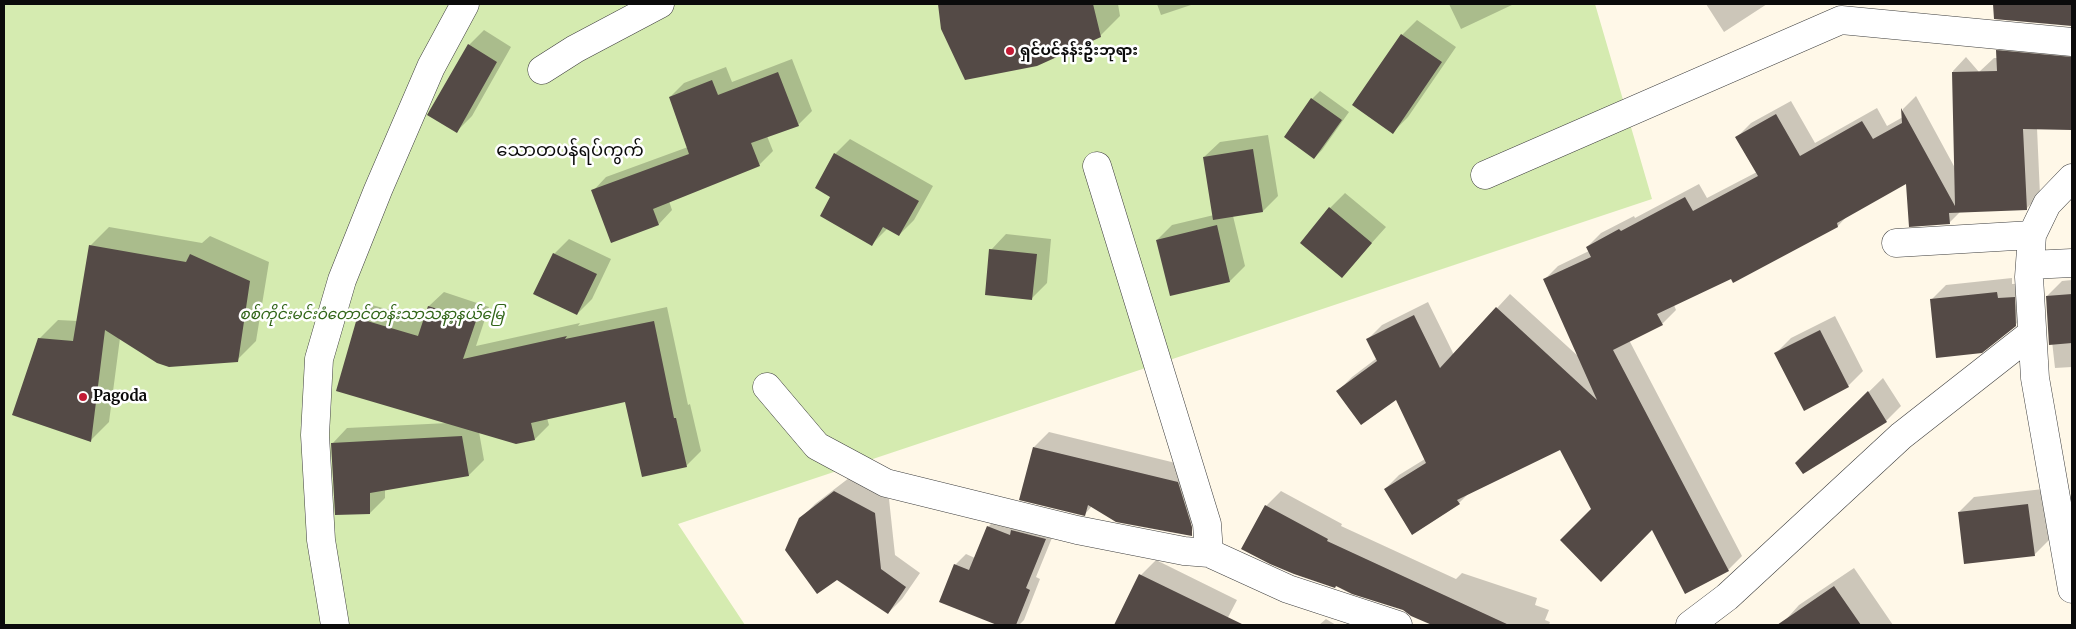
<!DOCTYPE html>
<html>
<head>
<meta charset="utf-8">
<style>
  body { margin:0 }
  #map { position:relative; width:2076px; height:629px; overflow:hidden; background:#fff8e8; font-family:Merriweather,serif }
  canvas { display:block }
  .frame { position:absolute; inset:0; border:5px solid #0b0b0b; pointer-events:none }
</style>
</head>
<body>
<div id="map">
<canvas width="2076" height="629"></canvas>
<div class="frame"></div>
</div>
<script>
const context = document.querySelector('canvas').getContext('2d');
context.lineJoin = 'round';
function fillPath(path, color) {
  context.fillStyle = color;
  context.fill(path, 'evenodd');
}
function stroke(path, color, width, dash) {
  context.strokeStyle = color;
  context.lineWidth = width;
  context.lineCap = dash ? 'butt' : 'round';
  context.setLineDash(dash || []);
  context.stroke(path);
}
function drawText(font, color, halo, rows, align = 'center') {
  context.font = font + ' Merriweather,"Noto Sans Myanmar",serif';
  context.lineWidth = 5;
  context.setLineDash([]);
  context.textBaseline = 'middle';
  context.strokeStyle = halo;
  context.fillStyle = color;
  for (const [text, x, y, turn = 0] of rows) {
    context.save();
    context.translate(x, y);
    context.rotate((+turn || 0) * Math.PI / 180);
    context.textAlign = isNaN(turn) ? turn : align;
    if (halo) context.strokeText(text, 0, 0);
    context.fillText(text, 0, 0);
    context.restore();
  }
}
fillPath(new Path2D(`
  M4,4H1595L1652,199L678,524L745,625H4Z`), '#d5ebb0');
fillPath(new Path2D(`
  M939,4H1118L1120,16L1100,36L943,29Z
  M1157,4H1194L1161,15Z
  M1449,4H1514L1461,29Z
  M1706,4H1767L1724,32Z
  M1995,4H2072V25L1995,18Z
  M1417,20L1456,47L1408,117L1393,132L1402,35Z
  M484,30L511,47L472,116L457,131L469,45Z
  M2011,37L2072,43V129L2037,128L2040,195L2026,209L1961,211L1949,223L1907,182L1848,215L1838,226L1674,305L1676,310L1662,324L1629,340L1742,556L1728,570L1653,528L1593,509L1560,448L1469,493L1459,503L1385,489L1399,475L1425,459L1396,398L1338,391L1352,377L1377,358L1368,339L1382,325L1428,302L1454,355L1510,294L1579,357L1544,280L1558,266L1589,251L1587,247L1601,233L1634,216L1635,218L1699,184L1707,198L1757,172L1737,137L1751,123L1791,101L1815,143L1877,108L1887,126L1903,117V109L1916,96L1955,168L1953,71L1966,57L1979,72L1994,58H1998L1997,51Z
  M792,59L812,111L798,125L767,136L773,151L759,165L669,201L672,210L659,224L593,191L606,177L688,147L670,97L684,83L726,67L732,82Z
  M1320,91L1349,112L1322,150L1314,158L1312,99Z
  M1268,135L1278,196L1263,211L1233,216L1245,266L1230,281L1157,240L1172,225L1214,215L1204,157L1220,142Z
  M850,139L933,186L914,220L899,235L888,228L872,244L832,197L835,154Z
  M1345,193L1386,227L1342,276L1330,208Z
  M109,227L202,243L210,236L269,262L256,341L237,360L120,338L109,422L90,441L39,339L58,320L78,321L90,246Z
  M1006,234L1051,239L1047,283L1032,298L991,250Z
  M569,239L611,259L592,299L577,314L554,254Z
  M2012,278V284L2029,283L2031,309L2015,325L1931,300L1946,285Z
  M2072,280V367L2055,368L2047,296L2062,281Z
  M444,292L489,307L476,346L580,323L578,326L667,307L688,405L690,404L701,451L686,466L626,401L547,418L549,425L535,439L479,432L484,460L469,475L385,489V498L370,513L332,444L347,428L448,423L358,319L372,305L425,320L429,306Z
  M1835,316L1863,371L1848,386L1776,353L1791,338Z
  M1883,378L1901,406L1886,421L1796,463Z
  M1049,432L1192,467L1197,518L1182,533L1092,506L1085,514L1034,447Z
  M849,478L889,499L895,555L920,573L902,599L888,613L837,578L800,519L815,504Z
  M2043,489L2049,540L2034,555L1959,512L1974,497Z
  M1281,491L1342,524L1341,526L1456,579L1462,573L1537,598L1535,605L1549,610L1545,620L1550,622L1549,625H1435L1411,615L1266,506Z
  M999,516L1056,528L1036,577L1040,579L1024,620L1019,625H1000L941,601L955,565L966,554L975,558L988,527Z
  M1156,560L1237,600L1224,625H1116L1141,575Z
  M1854,568L1893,625H1781L1799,605Z
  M1326,619L1336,625H1319Z`), '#0003');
fillPath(new Path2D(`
  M938,4H1093L1101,37L1037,66L965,80L941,29Z
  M1993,4H2072V26L1994,19Z
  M1401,34L1442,62L1393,134L1352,105Z
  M468,44L497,62L457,133L427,115Z
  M1996,50L2072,57V130L2023,129L2027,210L1949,213L1950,224L1909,227L1906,184L1837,223L1838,227L1733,283L1731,279L1657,314L1663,325L1613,350L1729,571L1685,594L1652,530L1601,582L1560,540L1591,509L1560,450L1457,500L1460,504L1412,535L1384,489L1426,463L1396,400L1361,425L1336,391L1377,361L1366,339L1414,315L1440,368L1496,307L1597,400L1543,279L1591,257L1586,247L1619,229L1621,231L1685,197L1693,211L1758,176L1735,137L1776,114L1800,156L1862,121L1873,139L1902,123L1901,108L1955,206L1952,72L1997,71Z
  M778,72L799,126L751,143L760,166L653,209L659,225L611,243L591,190L689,154L669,97L712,80L718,95Z
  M1311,98L1342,120L1314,159L1284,137Z
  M1253,149L1263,212L1213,220L1203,157Z
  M834,153L919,201L899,236L883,227L872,246L820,216L830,197L815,188Z
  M1329,207L1372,243L1342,278L1300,243Z
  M1217,225L1230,282L1170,296L1156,240Z
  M89,245L186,262L190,254L250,281L238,362L169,367L157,363L105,330L91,442L12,415L38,338L73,341Z
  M989,249L1037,254L1032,300L985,295Z
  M553,253L597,274L577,315L533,294Z
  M1997,292L1998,298L2015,297L2016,326L1982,353L1936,358L1930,299Z
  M2072,294V343L2049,345L2046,296Z
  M428,306L476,321L463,359L567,336L565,339L654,321L674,418H676L687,467L642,477L625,402L531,423L535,440L516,444L336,391L357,318L418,336Z
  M1820,330L1849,387L1804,411L1774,353Z
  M1868,391L1887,422L1803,474L1795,463Z
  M462,436L469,476L370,493V514L335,515L331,443Z
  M1033,447L1178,482L1192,527V536L1116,522L1088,505L1085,516L1019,500Z
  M834,491L875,513L881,569L906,587L888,614L837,580L817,594L785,550L799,518Z
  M2028,504L2035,556L1964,564L1958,512Z
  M1265,505L1328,539L1327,541L1509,625H1432L1411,616L1403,610L1352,594L1336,586L1335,588L1294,574L1270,564L1241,549Z
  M987,526L1010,535L1011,530L1046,539L1026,588L1030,590L1016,625H997L939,602L954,564L969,570Z
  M1139,574L1244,625H1114Z
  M1834,586L1861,625H1777Z`), '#544a46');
const street = new Path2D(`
  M542,70L575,49L660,4
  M1097,166L1207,524L1209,553L1288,589L1398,625
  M1485,175L1841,20L2072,42
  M2072,178L2047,204L2032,235L2029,277L2035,378L2072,589
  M1896,243L2032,235
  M2030,265L2072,263
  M767,387L817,446L886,483L1077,530L1184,551L1209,553
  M335,625L321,540L315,435L319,359L342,280L378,190L431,67L465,4
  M1690,625L1727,597L1901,436L2031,334`);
stroke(street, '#3e3e3e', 29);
stroke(street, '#fff', 28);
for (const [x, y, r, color] of [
  [1010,51,5,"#c31b35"],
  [83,397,5,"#c31b35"]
]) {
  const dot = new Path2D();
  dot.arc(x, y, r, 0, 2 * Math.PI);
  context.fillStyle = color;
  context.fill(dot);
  stroke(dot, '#fff', 2);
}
drawText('bold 15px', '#0b0b0b', '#fff', [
  ["ရှင်ပင်နန်းဦးဘုရား",1020,51],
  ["Pagoda",93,397]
], 'left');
drawText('italic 15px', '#316518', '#fff', [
  ["စစ်ကိုင်းမင်းဝံတောင်တန်းသာသနာ့နယ်မြေ",372,315]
]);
drawText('18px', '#0b0b0b', '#fff', [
  ["သောတပန်ရပ်ကွက်",570,151]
]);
</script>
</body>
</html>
